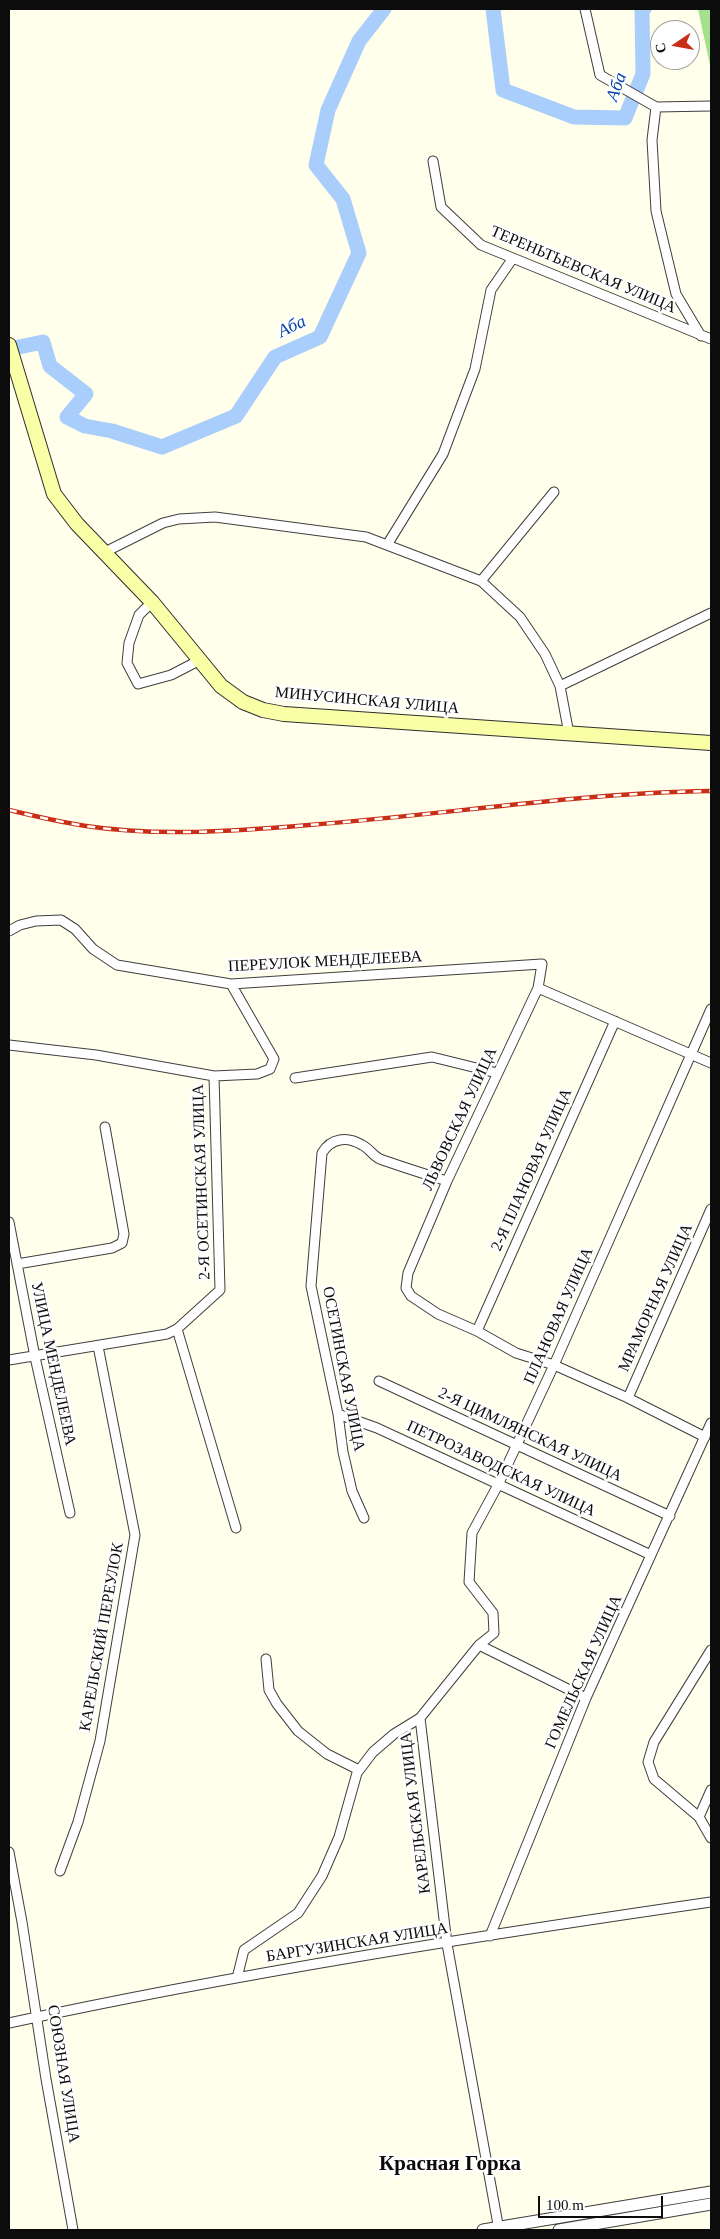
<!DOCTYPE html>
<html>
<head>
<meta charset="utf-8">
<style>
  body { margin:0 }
  #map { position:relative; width:720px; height:2239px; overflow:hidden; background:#ffffeb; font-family:Georgia,serif }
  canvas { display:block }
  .frame { position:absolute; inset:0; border:10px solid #0c0c0c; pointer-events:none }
  .north { position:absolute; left:650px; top:20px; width:50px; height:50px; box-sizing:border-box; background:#fff; border:1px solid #9e9e9e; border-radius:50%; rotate:258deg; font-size:14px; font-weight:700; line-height:20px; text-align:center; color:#0c0c0c }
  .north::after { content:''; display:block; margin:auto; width:18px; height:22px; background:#c92f16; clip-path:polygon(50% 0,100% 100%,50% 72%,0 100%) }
  .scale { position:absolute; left:538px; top:2196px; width:125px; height:22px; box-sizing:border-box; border:2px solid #0c0c0c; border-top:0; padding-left:6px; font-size:15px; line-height:18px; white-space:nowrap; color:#0c0c0c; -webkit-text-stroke:4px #fff; paint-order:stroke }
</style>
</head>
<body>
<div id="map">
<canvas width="720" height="2239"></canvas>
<div class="frame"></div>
<div class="north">С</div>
<div class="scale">100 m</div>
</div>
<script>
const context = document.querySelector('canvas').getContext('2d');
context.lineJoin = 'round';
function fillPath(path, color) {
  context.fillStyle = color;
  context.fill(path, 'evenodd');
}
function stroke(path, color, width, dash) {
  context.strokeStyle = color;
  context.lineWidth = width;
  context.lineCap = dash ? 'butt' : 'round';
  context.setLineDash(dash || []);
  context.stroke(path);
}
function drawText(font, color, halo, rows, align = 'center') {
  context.font = font + ' Georgia,serif';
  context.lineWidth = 5;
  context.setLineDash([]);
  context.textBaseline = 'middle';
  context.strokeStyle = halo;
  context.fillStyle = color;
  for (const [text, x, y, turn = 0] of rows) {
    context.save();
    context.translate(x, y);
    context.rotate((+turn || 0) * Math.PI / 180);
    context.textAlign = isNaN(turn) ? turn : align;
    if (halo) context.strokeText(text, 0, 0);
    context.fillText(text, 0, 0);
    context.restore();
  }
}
fillPath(new Path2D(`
  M698,9H711V70Z`), '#a4e08e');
stroke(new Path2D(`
  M493,9L503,90L574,117L625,118L643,74L642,10L644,9
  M9,349L43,342L50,366L86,394L67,417L85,426L112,431L162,447L236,416L275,357L320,337L359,253L343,199L316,165L328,110L359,41L384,9`), '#a9cefc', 15);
const minor = new Path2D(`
  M585,9L600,75L656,107L652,140L656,211L676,294L701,336
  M656,107L711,106
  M433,161L441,207L481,245L711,339
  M387,545L443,454L475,369L491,290L513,258
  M105,552L163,523L179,519L215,517L366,537L481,581L520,617L545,654L560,686
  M481,581L554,492
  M152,602L139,615L129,643L127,663L138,684L171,675L200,660
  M569,734L560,686L711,613
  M9,931L20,925L36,921L61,920L75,929L93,949L117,965L231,984L542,964L538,988L447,1181L408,1273L406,1288L411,1296L438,1314L477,1331L516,1353L554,1365L628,1398L705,1437
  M538,988L711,1063
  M9,1045L96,1055L214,1076L257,1074L270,1069L274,1059L231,984
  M295,1078L432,1057L497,1073
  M9,1222L35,1357L70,1513
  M17,1264L112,1248L122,1243L124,1234L105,1127
  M177,1329L236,1528
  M477,1331L615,1021
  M9,1360L167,1334L177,1329L220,1290L214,1076
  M379,1381L670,1516
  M628,1398L711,1209
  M338,1414L377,1428L651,1555
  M364,1518L352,1491L343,1452L338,1414L311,1286L322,1153C331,1138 347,1136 362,1145C369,1148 373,1156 380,1159C402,1167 425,1174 447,1181
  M479,1645L586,1698
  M266,1659L269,1690L277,1704L298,1731L327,1754L359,1770
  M420,1718L447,1944L499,2230
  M711,1790L699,1817L711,1838
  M699,1817L654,1779L648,1762L654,1742L711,1650
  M9,1852L22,1922L46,2079L73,2230
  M60,1871L78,1822L100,1741L135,1535L98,1346
  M490,1936L586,1698L711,1423
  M237,1978L244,1950L298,1913L322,1876L339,1837L357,1773L373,1752L394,1734L420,1718L479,1645L494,1633L493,1613L469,1582L472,1533L498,1485L554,1365L711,1009
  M9,2023C240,1973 477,1936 711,1902`);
const tertiary = new Path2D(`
  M483,2230L711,2192
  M559,2230L711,2204`);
const secondary = new Path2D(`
  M9,345L54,494L77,524L152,602L221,686L243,702L263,710L284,714L711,743`);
stroke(minor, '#3f3f3f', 11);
stroke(tertiary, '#3f3f3f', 13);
stroke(secondary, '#2e2e2e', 16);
stroke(minor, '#fff', 9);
stroke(tertiary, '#fff', 11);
stroke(secondary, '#f8ffa6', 14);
const rail = new Path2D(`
  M9,810C34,816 60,822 86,826C159,837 236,831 309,825C443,815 577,793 711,791`);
stroke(rail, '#c92f16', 4.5);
stroke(rail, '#fff', 2.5, [8]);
drawText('16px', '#0c0c0c', '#fff', [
  ["ТЕРЕНЬТЬЕВСКАЯ УЛИЦА",583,270,23],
  ["МИНУСИНСКАЯ УЛИЦА",367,701,5],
  ["ПЕРЕУЛОК МЕНДЕЛЕЕВА",325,962,-3],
  ["ЛЬВОВСКАЯ УЛИЦА",460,1119,-65],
  ["2-Я ПЛАНОВАЯ УЛИЦА",532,1170,-66],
  ["2-Я ОСЕТИНСКАЯ УЛИЦА",202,1182,-92],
  ["МРАМОРНАЯ УЛИЦА",656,1298,-66],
  ["ПЛАНОВАЯ УЛИЦА",559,1316,-66],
  ["УЛИЦА МЕНДЕЛЕЕВА",53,1364,78],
  ["ОСЕТИНСКАЯ УЛИЦА",343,1369,79],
  ["2-Я ЦИМЛЯНСКАЯ УЛИЦА",530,1435,25],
  ["ПЕТРОЗАВОДСКАЯ УЛИЦА",501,1469,25],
  ["КАРЕЛЬСКИЙ ПЕРЕУЛОК",102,1637,-80],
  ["ГОМЕЛЬСКАЯ УЛИЦА",584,1672,-66],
  ["КАРЕЛЬСКАЯ УЛИЦА",416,1813,-97],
  ["БАРГУЗИНСКАЯ УЛИЦА",357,1943,-9],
  ["СОЮЗНАЯ УЛИЦА",63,2074,81]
]);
drawText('italic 18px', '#0946aa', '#fff', [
  ["Аба",617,87,-70],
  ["Аба",292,327,-26]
]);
drawText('bold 21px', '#0c0c0c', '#fff', [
  ["Красная Горка",450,2165]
]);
</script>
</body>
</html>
